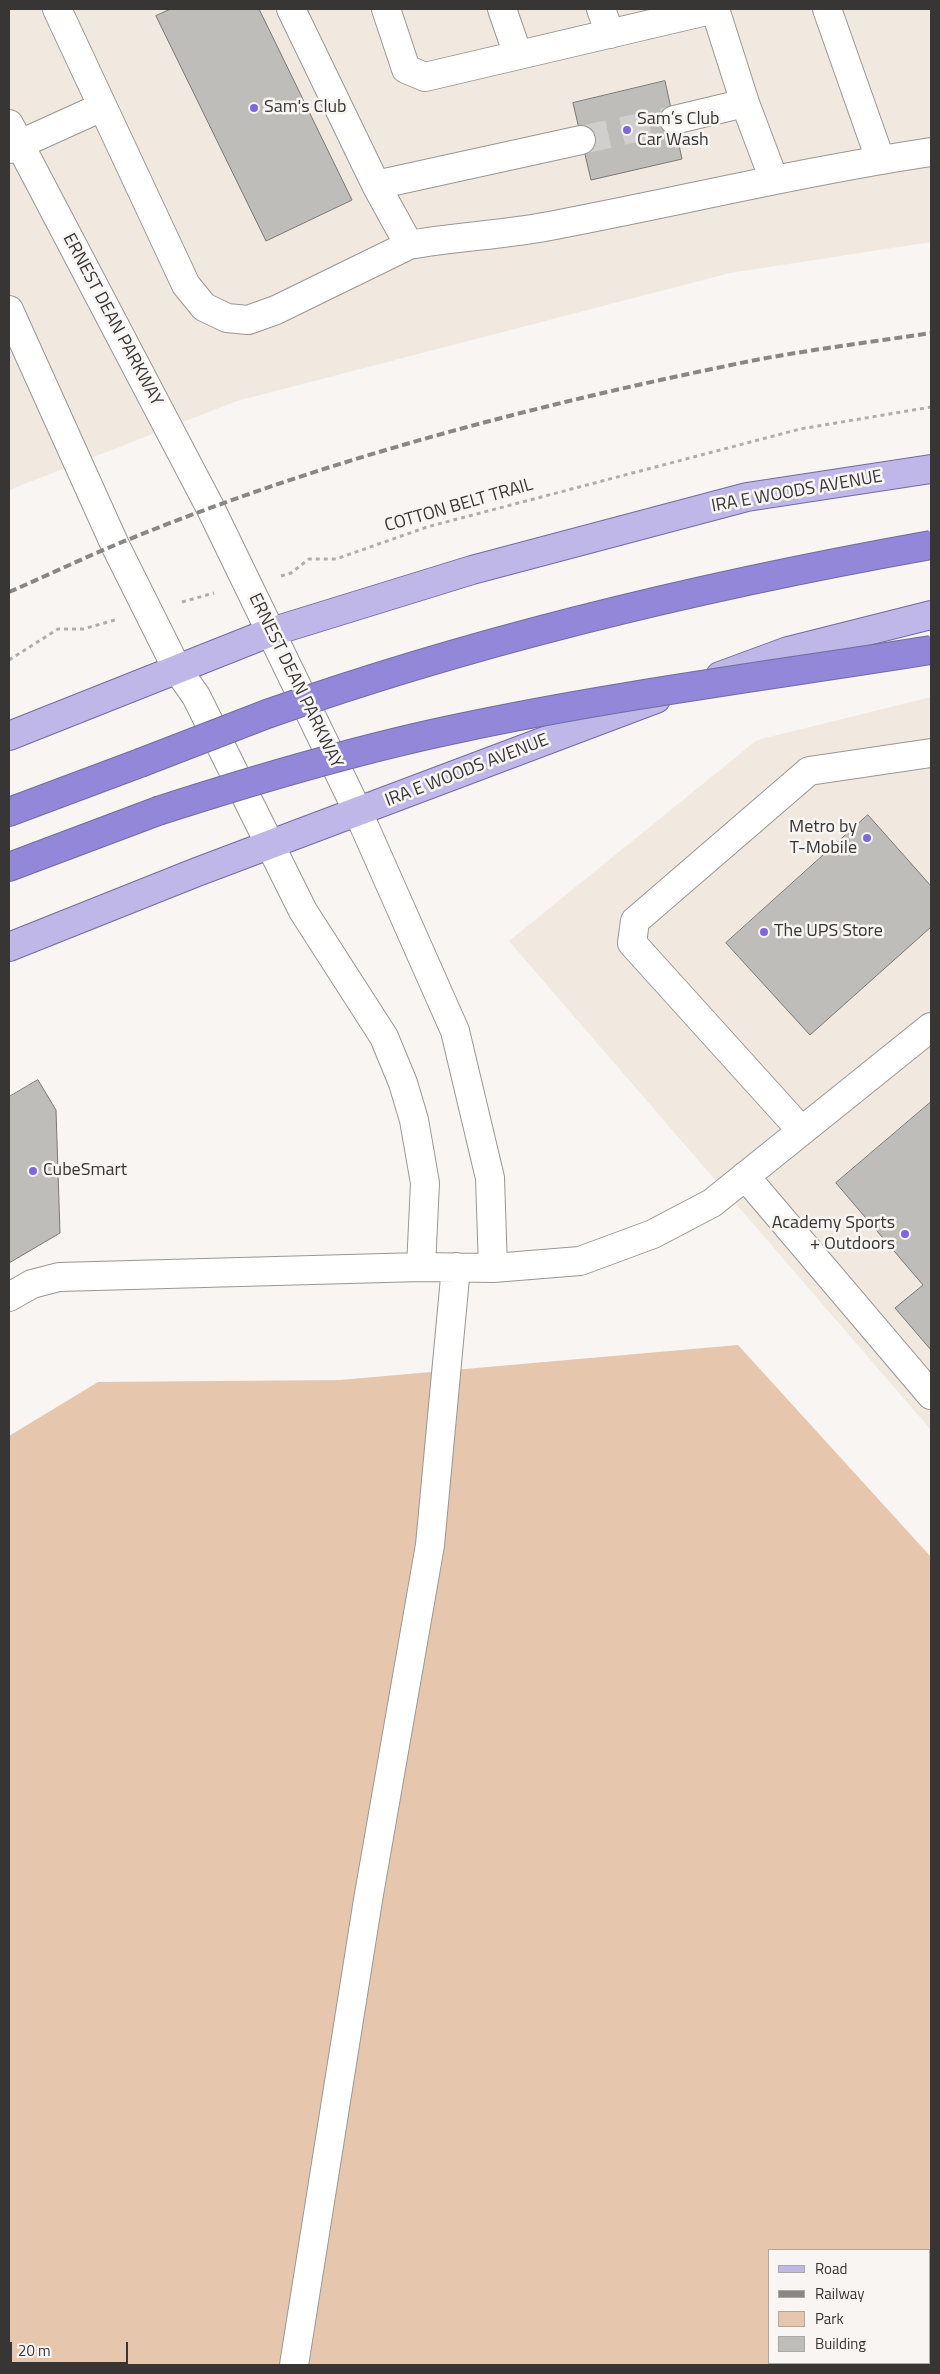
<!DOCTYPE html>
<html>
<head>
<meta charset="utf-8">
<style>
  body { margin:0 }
  #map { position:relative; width:940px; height:2374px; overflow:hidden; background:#f8f5f3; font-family:"Titillium Web",sans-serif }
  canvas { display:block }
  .frame { position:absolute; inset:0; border:10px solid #373635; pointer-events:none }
  .legend { position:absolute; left:768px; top:2249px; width:162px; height:115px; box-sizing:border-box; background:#f8f5f3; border:1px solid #aba9a7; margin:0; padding:6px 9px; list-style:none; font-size:15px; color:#373635 }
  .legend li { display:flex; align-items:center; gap:10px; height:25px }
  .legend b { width:25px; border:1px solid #aba9a7 }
  .scale { position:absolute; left:10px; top:2342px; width:118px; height:22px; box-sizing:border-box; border:2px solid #373635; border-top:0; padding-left:6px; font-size:15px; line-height:18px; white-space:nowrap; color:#373635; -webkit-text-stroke:4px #f8f5f3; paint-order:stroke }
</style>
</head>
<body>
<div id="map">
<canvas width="940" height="2374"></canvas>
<div class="frame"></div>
<ul class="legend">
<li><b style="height:6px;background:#beb7e8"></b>Road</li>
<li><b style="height:6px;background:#888785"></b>Railway</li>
<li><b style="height:14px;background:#e6c7ad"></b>Park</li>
<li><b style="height:14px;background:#bfbdba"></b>Building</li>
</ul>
<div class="scale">20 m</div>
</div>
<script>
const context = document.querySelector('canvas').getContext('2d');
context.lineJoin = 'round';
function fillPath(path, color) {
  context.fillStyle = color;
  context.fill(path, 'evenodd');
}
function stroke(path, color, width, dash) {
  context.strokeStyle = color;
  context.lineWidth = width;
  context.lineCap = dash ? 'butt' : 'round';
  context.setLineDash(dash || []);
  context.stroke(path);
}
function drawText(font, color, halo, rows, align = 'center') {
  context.font = font + ' "Titillium Web",sans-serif';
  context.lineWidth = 5;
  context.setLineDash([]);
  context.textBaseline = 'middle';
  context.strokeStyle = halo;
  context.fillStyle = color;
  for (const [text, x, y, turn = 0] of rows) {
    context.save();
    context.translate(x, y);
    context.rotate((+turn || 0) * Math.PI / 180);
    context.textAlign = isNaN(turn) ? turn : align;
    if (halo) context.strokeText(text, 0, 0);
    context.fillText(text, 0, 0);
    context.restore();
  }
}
fillPath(new Path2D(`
  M9,9H931V242L730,273L237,401L9,490Z
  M931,697V1430L509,941L757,740Z`), '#f1e8e0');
fillPath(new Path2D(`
  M738,1345L931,1557V2365H9V1436L98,1382L340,1380ZM769,2250H929V2363H769Z`), '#e6c7ad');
const building = new Path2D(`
  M171,9H259L352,200L266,241L156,16Z
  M665,81L682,159L591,180L573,103Z
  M868,815L931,886V927L810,1035L726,943Z
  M38,1080L56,1110L60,1233L9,1263V1097Z
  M931,1102V1350L895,1308L923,1285L836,1183Z`);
fillPath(building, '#bfbdba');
stroke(building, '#7a7775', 1);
stroke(new Path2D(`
  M581,140L674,120`), '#d1cfcd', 28, [28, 14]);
const minor = new Path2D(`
  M57,9L186,285L204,307L227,318L248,320L276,310L409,245
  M291,9L376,185L409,245C457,236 507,235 555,225C681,201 805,171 931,152
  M386,9L406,69L425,77L715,9L745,103L774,180
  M502,9L518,55
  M601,9L610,34
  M827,9L880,159
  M674,120L745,103
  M9,124L211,509L358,812L455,1031L490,1178L493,1268
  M9,149L102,107
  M376,185L581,140
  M9,310L115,545L177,669L196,696L303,911L384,1037L403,1083L414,1120L425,1183L421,1267
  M801,1130L632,943L635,921L809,771L931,753
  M745,1176L931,1395
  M9,1297L32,1284L59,1277L421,1267L493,1268L580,1261L653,1234L712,1203L931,1027
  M294,2365L368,1900L430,1545L456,1267`);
const major = new Path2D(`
  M720,676L788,651L931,615
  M9,736L271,632L472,570L747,497L931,469
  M9,947L197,872L656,699`);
const highway = new Path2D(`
  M9,812L140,763
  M9,867L158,811`);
stroke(minor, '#999794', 30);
stroke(major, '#726ba0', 30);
stroke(highway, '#726ba0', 30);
stroke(new Path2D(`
  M281,576L291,573L309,559H336L427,527L800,429L931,407
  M182,602L214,593
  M9,660L58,629H83L115,620`), '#b0aeac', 3, [4, 4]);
stroke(minor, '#fff', 28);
stroke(major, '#beb7e8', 28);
stroke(highway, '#9287d9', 28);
stroke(new Path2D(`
  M9,592C44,577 79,560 115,545C313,463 522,408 731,365C797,351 865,343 931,333`), '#888785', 4, [8, 4]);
const highwayBridge = new Path2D(`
  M140,763C182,747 225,730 267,714C482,638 707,585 931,545
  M158,811C257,779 358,749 460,728C616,695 774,675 931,650`);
stroke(highwayBridge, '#726ba0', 30, []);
stroke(highwayBridge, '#9287d9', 28);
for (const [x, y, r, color] of [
  [254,108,5,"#7f66e1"],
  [627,130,5,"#7f66e1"],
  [867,838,5,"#7f66e1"],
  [764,932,5,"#7f66e1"],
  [33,1171,5,"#7f66e1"],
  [905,1234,5,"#7f66e1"]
]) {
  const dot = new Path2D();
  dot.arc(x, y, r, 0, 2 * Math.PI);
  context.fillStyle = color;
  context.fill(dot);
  stroke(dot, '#f8f5f3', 2);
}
drawText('18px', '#373635', '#f8f5f3', [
  ["Sam's Club",264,108],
  ["Sam’s Club",637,120],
  ["Car Wash",637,141],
  ["Metro by",857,828,"right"],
  ["T-Mobile",857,849,"right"],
  ["The UPS Store",774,932],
  ["CubeSmart",43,1171],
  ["Academy Sports",895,1224,"right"],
  ["+ Outdoors",895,1245,"right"]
], 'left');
drawText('18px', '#373635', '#f8f5f3', [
  ["ERNEST DEAN PARKWAY",112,320,62],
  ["IRA E WOODS AVENUE",797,492,-10],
  ["COTTON BELT TRAIL",459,506,-16],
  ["ERNEST DEAN PARKWAY",295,681,64],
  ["IRA E WOODS AVENUE",467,771,-21]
]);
</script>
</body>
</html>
